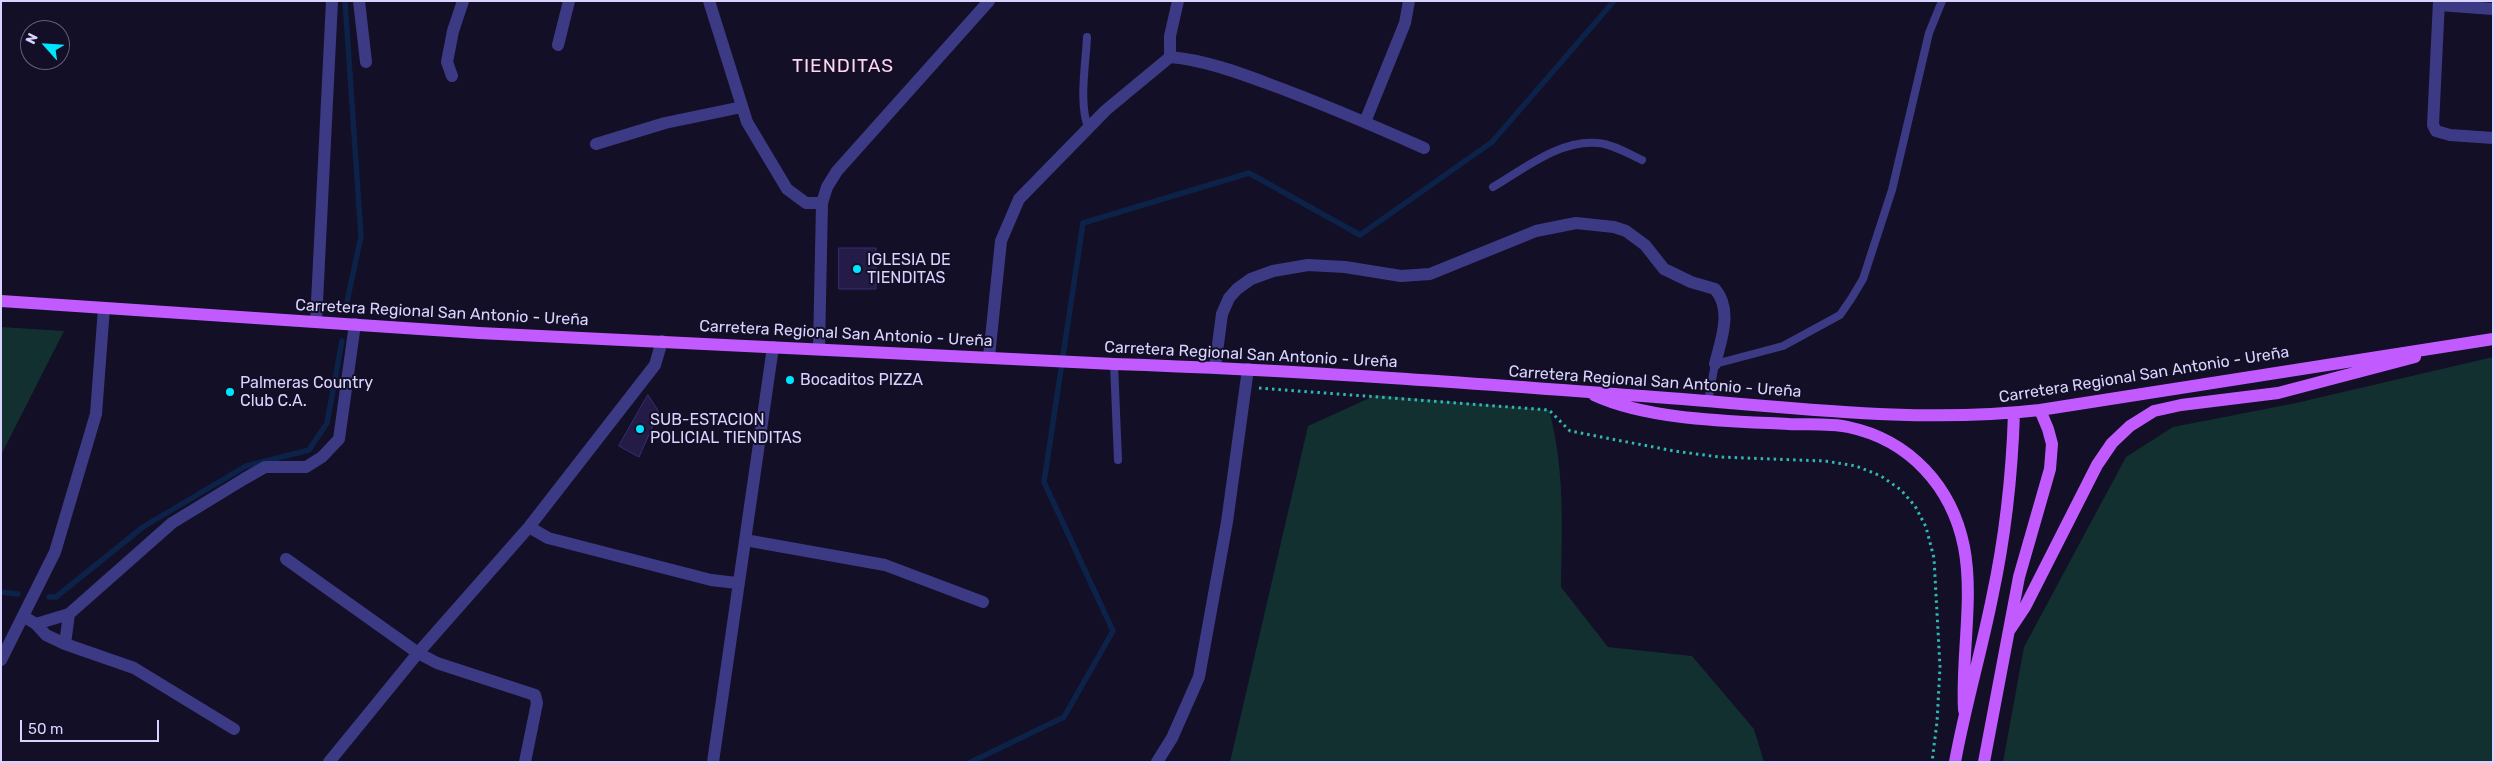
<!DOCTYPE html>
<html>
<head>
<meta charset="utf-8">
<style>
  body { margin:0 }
  #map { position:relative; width:2494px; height:763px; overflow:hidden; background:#130f26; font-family:Rubik,sans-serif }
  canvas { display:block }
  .frame { position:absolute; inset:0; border:2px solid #d9d4ff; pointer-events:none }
  .north { position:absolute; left:20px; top:20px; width:50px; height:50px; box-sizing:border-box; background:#130f26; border:1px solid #625e7d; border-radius:50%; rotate:296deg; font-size:14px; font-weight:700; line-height:20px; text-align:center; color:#d9d4ff }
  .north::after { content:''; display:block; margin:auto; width:18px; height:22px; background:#00e5ff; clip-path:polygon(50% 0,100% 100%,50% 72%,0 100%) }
  .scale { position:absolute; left:20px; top:720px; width:139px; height:22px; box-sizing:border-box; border:2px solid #d9d4ff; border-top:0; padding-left:6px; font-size:15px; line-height:18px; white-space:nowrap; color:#d9d4ff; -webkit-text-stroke:4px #130f26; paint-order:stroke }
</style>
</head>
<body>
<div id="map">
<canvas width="2494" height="763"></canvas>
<div class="frame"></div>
<div class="north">N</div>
<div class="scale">50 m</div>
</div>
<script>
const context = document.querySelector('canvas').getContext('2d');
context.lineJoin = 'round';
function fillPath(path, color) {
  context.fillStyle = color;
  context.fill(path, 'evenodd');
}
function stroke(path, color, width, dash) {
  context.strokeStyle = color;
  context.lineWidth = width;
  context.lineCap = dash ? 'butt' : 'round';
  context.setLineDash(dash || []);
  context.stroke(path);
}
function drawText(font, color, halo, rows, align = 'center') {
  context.font = font + ' Rubik,sans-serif';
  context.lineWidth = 4;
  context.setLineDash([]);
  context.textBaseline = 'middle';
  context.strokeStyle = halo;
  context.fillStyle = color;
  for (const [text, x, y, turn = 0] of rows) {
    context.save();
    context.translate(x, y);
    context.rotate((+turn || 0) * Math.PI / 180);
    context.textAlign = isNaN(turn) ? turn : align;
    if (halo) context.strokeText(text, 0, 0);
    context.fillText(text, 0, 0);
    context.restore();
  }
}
fillPath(new Path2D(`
  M1,327L64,331L1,455Z
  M2493,357V762H2003L2024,647L2126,457L2173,427L2296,403Z
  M1376,395L1549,410C1565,470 1562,525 1561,587L1608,647L1692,656L1754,729L1764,762H1230L1308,426Z`), '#12302f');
stroke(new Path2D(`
  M345,1L361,236L347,302
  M1,592L18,594
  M49,597H56L143,527L246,466L309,450L327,423L342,341
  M971,762L1064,717L1113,631L1044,482L1083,223L1249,173L1360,235L1492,142L1614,1`), '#0c2248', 5.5);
const building = new Path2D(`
  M839,248H876V289H839Z
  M648,395L659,412L639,457L619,446Z`);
fillPath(building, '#241b47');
stroke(building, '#3b2d73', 1);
stroke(new Path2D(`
  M1259,388L1549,410L1570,431L1674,451L1719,457L1825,461L1856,466L1881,476L1901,490L1915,506L1926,527L1934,558L1940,667L1937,722L1932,762`), '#2fb8b0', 3, [2.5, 4]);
stroke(new Path2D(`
  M1087,37C1086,62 1078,106 1089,129
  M1493,187C1524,169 1560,139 1598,143C1612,144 1629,154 1642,160
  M1114,364L1118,460
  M1708,401L1715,364L1783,346L1840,315L1851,299L1863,279L1892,190L1929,33L1942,1`), '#3d3a85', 8);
stroke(new Path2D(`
  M359,1L366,62
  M709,1L747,122L787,189L806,203H822
  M2439,1L2433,125L2436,131L2450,135L2493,138
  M2439,5L2493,9
  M558,45L569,1
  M1170,57V36L1178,1
  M452,76L447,62L453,31L463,1
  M1365,122L1405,23L1409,1
  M596,144L665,123L742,107
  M316,322L332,1
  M819,349L822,203L827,187L837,171L989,1
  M989,357L1001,241L1019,199L1106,110L1170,57C1204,60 1237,72 1269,84C1321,103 1372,125 1424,148
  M1215,367L1222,314L1229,298L1237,289L1251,279L1273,271L1308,265L1345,267L1401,276L1430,274L1536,231L1576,223L1614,227L1626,231L1645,245L1664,269L1691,282L1715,289C1733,310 1721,340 1715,364
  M529,527L548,538L711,580L737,583
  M745,540L885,565L983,602
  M286,559L418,653L437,663L535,695L537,703L525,762
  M23,616L36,624L69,614L172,523L244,479L265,467H306L322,457L339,439L355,324
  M36,624L46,635L65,644L134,668L234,729
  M65,644L69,614
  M1,660L55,552L96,414L104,308
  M329,762L418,653L529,527L655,365L662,341
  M713,762L773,347
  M1157,762L1172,738L1199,677L1227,522L1248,369`), '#3d3a85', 12);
stroke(new Path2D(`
  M1,301L479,333L1114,364C1299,370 1484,384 1668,398C1792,407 1916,424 2040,410L2493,339
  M1594,395C1648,420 1729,421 1788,424C1807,425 1829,423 1848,427C1910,440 1952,487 1964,547C1974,598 1961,658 1964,710
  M2009,631L2025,607L2097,465L2112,443L2130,426L2154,411L2181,405L2278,393L2415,357
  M1955,762C1965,707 1981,653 1992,598C2005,538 2012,475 2014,413
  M1984,762L2019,577L2050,469L2052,444L2048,429L2040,410`), '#c25bff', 12);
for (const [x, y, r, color] of [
  [857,269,5,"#00e5ff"],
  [790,380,5,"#00e5ff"],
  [230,392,5,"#00e5ff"],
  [640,429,5,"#00e5ff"]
]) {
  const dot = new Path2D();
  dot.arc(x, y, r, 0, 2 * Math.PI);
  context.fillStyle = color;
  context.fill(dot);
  stroke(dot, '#130f26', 2);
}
drawText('16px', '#d9d4ff', '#130f26', [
  ["IGLESIA DE",867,260],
  ["TIENDITAS",867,278],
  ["Bocaditos PIZZA",800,380],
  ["Palmeras Country",240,383],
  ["Club C.A.",240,401],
  ["SUB-ESTACION",650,420],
  ["POLICIAL TIENDITAS",650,438]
], 'left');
drawText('16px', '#d9d4ff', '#130f26', [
  ["Carretera Regional San Antonio - Ureña",442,313,3],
  ["Carretera Regional San Antonio - Ureña",846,334,3],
  ["Carretera Regional San Antonio - Ureña",1251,355,3],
  ["Carretera Regional San Antonio - Ureña",2144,375,-9],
  ["Carretera Regional San Antonio - Ureña",1655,382,4]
]);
context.letterSpacing = '1px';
drawText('19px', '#ffd6f0', '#130f26', [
  ["TIENDITAS",843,67]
]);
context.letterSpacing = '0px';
</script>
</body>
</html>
